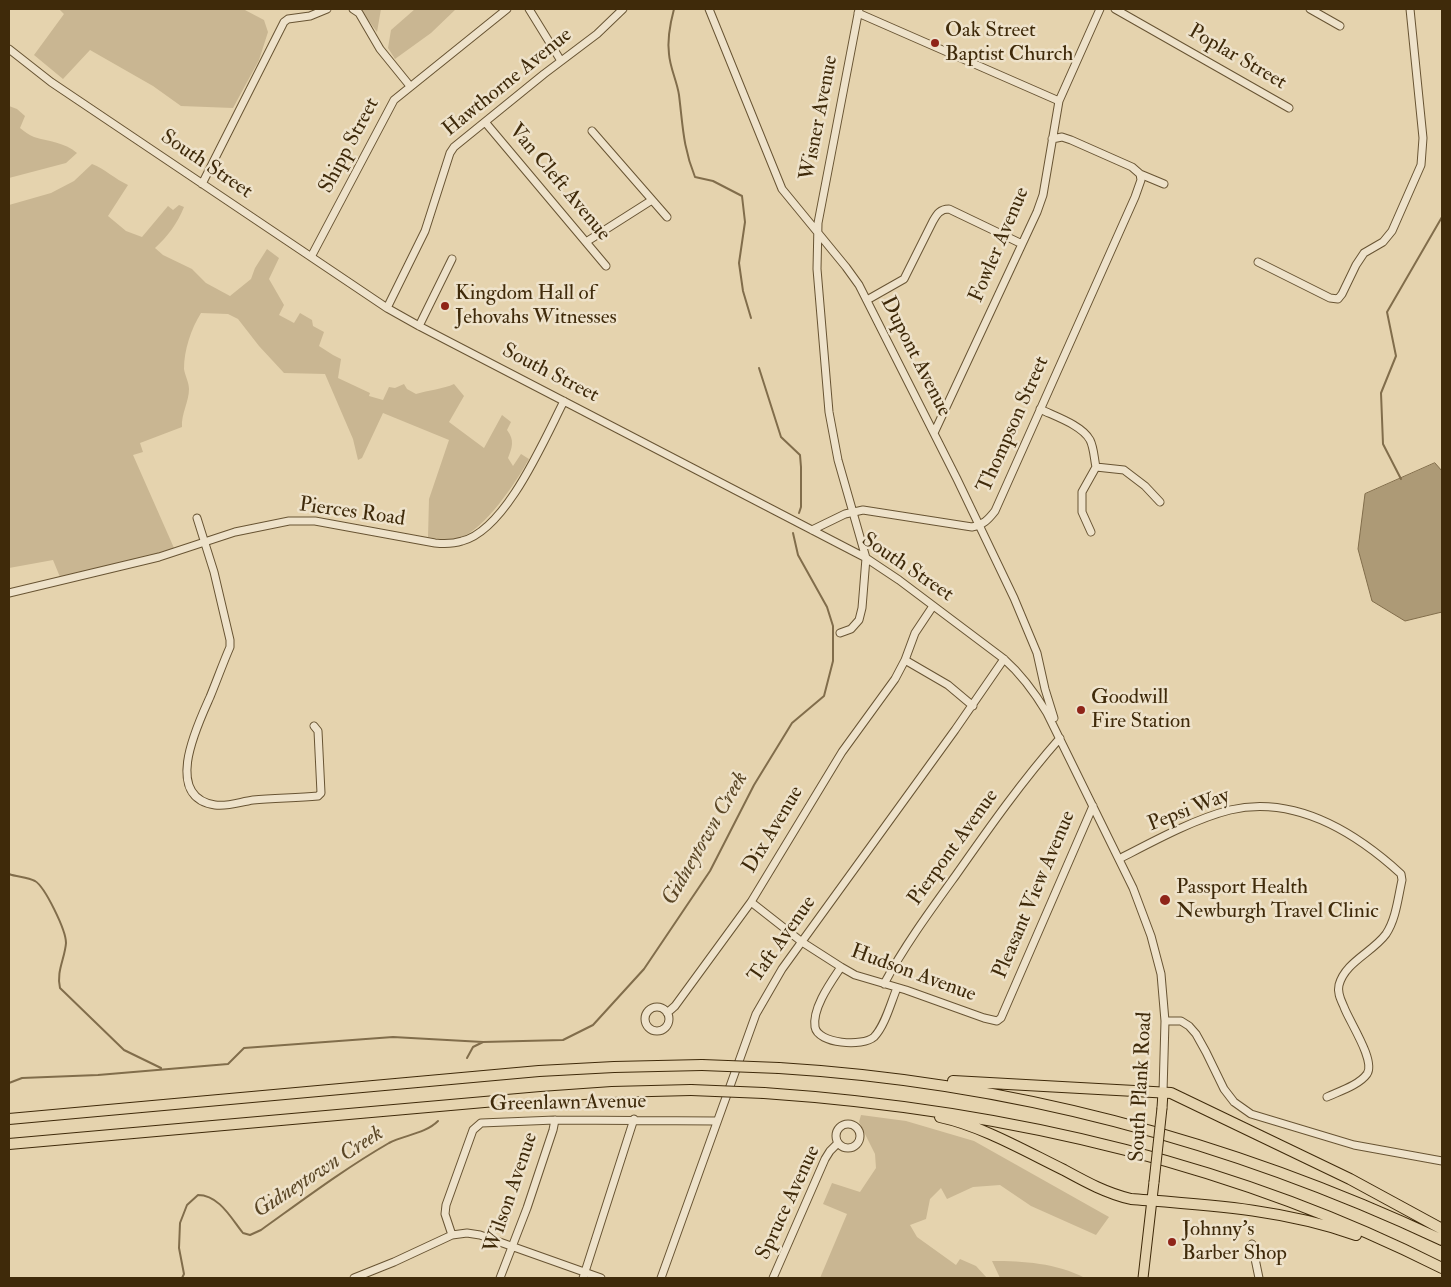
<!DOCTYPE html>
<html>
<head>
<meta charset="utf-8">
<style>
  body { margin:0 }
  #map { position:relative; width:1451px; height:1287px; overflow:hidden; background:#e5d3ae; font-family:"IM FELL Double Pica",serif }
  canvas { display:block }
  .frame { position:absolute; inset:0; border:10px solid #3f2a0a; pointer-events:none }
</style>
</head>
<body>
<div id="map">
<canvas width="1451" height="1287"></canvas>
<div class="frame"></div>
</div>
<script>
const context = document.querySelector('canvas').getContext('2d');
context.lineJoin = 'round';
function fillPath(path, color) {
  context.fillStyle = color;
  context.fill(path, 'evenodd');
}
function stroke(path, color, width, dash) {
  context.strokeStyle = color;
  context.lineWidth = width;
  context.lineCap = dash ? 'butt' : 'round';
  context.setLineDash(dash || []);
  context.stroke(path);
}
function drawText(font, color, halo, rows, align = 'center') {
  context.font = font + ' "IM FELL Double Pica",serif';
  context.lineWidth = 5;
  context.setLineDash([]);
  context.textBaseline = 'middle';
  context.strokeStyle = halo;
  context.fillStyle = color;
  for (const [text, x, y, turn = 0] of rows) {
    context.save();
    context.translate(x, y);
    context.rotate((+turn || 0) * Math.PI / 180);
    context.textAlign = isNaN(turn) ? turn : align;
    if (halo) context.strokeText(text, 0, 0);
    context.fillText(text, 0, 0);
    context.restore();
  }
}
fillPath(new Path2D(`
  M59,9H243L264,20L268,32L259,60L233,108L181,106L153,86L90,50L63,79L34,55L64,14Z
  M360,9H381L377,32Z
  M415,9H456L431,33L395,59L388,48L391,30Z
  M9,106L17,109L25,116L20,128C24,131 29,135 34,137C50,142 64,142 77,153L66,163L9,178Z
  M92,164C105,169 115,179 128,185L108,216L126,231L142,237L168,206L173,210L179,205L184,207C177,224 168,236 155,248L163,255L192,269L206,283L230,296L251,279L255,268L267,249L279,258L269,279L284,305L279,315L294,323L300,313L312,320L313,326L324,332L319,346L333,355L341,359L338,378L370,393L369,396L383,400L389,387L395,388L404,384L407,389L416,394C428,390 444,389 454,384L464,396L449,422L484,448L502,415L511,422L507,430C515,440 512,448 508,458L513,466L521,454L529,459C516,482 485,530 459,538C448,541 439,539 428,537L429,499L449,440L383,413L362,458L358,460L353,439L325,374L284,373L259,346L238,319L228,314L201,313C191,329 184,350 184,369C185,376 189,382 189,389C189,402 181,414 182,427L140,443L143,452L133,455L174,548L153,556L60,577L53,560L9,568V205L51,193L74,181Z
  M861,1115L906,1121L974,1141L1109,1217L1096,1235L1031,1206L1000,1185L973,1187L947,1199L941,1188L930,1199L926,1219L910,1225L917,1237L956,1265L960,1259L976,1266L987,1278H820L847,1214L823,1204L832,1183L860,1192L876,1168L875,1154L859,1122Z
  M992,1261C1024,1261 1056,1263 1085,1278H997H1000Z`), '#c9b692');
const water = new Path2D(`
  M1435,463L1442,471V612L1405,621L1372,601L1358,549L1365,494Z`);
fillPath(water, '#ad9a76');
stroke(water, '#816d4b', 1);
stroke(new Path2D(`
  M674,9C670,24 667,39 669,54C670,68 677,81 679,95C683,127 683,147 695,177L713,181L742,196L745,222L739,263L743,291L751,318
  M759,368L781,437L800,455L801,467V507L799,513
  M1401,479L1383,444L1381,393L1396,356L1387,312L1442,217
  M9,874C17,877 27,877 35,881C45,887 66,930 66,943C65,958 56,972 60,988L124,1050L161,1068
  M467,1058L473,1047L483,1042L563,1040L593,1025L644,969L710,871L754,785L792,723L824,696L833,661V626L827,607L798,555L793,533
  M9,1083L22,1078L98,1075L228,1064L244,1048L393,1037L483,1042
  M182,1278L184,1274L179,1248L180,1223L187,1205L198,1195C219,1195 231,1218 243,1233L250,1235L261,1230C303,1200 344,1169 389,1143C404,1135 425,1134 438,1121`), '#816d4b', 2);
const minor = new Path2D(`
  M353,9L359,13L380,49L410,86
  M529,9L561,61
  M709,9L782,189L846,267L859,285L957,479L1014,598L1037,653L1045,689L1054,718
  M1115,9L1289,108
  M1310,9L1340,26
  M858,13L1059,101
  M9,49L51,82L387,308L419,326L866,558L899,580L1004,659C1022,675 1035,693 1047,713L1133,888L1151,936L1161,974L1165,1021L1163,1092
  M485,122L606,266
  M592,131L667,217
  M1052,139L1062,137L1071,140L1132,167L1140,174L1164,184
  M202,184L284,22L288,19L310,16L327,9
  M586,242L652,200
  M311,257L394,100L507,9
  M1258,262L1330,298L1338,299L1342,294L1356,265L1364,253L1383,242L1392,231L1421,165L1423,138L1410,9
  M867,300L904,279L933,221C937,214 940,209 949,209L1022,244
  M387,308L425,231L450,153L454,147L544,74L597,34L623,9
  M419,326L452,259
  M1040,409C1054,416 1082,425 1090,440C1094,448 1094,458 1096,467L1082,492V512L1091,532
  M934,433L1037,212L1043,195L1059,101L1100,9
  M1096,467L1124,470L1145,486L1160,502
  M197,518L214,572L230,640V647C223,663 217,680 210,697C198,724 162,797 215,805C227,807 240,802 253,800C274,798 296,798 318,796L321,793L318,731L314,726
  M812,530L845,514L863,510L972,527C983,525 988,520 995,511L1135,197L1141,180L1140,174
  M9,593L159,557L235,532L289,521H315L435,543C444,544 453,544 462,541C506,530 544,440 564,401
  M840,633L851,629L859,620L862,608L866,558L838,460L829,412L817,269L818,223L859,9
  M905,660L948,685L973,706
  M1119,859C1152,842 1194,819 1230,810C1295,795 1355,832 1401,874L1402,880C1398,898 1396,919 1386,934C1373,952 1345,962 1339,985C1337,993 1341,1000 1344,1007C1349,1021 1376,1061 1367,1074C1359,1085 1340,1091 1327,1097
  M751,902L802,942L841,967L855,975L906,990L984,1018L997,1021L1001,1018L1093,806
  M841,967C831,982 812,1008 815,1027C818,1044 863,1047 874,1037C885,1026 891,1002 897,988
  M884,984C905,945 930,911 956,875C989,828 1022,781 1060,738
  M645 1019a12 12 0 1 1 24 0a12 12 0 1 1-24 0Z
  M667,1013L675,1006L751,902L842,752L895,679L905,660L915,633L933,606
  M1165,1021H1181L1189,1026L1196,1034L1206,1052L1224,1089L1234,1102L1251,1114L1354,1145L1442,1161
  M836 1136a12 12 0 1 1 24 0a12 12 0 1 1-24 0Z
  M452,1235L445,1214L446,1205L473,1130L481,1123L555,1120L717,1121
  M1252,1244L1259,1278
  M354,1278L394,1262L452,1235L467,1233L480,1235L601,1278
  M500,1278L527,1208L553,1130L555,1120
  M583,1278L634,1119
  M661,1278L756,1014L782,969L955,730L1004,659
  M773,1278L825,1159L830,1151L838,1143`);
const major = new Path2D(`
  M1162,1108L1163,1092
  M1143,1278L1154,1182`);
const highway = new Path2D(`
  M779,1068C1012,1082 1231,1141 1442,1240
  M953,1081L1171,1093L1350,1179L1442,1229
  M764,1093C999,1109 1232,1162 1442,1268
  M940,1117C982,1126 1025,1151 1064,1170C1086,1182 1106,1193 1131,1199C1208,1205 1282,1209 1356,1235
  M9,1119L539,1071L614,1067L702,1065
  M9,1144L541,1097L612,1092L691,1090`);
stroke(minor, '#685433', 9);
stroke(major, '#3f2a0a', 11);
stroke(highway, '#3f2a0a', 12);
stroke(minor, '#eee2ca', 7);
stroke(major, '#e5d3ae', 9);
stroke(highway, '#e5d3ae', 10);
const majorBridge = new Path2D(`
  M1154,1182L1162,1108`);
const highwayBridge = new Path2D(`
  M702,1065L779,1068
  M691,1090L764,1093`);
stroke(majorBridge, '#3f2a0a', 11, []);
stroke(highwayBridge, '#3f2a0a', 12, []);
stroke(majorBridge, '#e5d3ae', 9);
stroke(highwayBridge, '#e5d3ae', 10);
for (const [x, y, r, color] of [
  [935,43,5,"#8f2418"],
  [445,306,5,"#8f2418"],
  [1081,710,5,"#8f2418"],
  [1165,900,6,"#8f2418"],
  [1172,1242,5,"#8f2418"]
]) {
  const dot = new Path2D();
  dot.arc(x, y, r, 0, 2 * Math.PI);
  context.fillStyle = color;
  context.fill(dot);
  stroke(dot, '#eee2ca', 2);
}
drawText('21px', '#3f2a0a', '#eee2ca', [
  ["Oak Street",945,31],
  ["Baptist Church",945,55],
  ["Kingdom Hall of",455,294],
  ["Jehovahs Witnesses",455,318],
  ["Goodwill",1091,698],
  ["Fire Station",1091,722],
  ["Passport Health",1176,888],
  ["Newburgh Travel Clinic",1176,912],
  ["Johnny’s",1182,1230],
  ["Barber Shop",1182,1254]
], 'left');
drawText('21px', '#3f2a0a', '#eee2ca', [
  ["Poplar Street",1237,58,30],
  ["Hawthorne Avenue",508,83,-39],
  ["Wisner Avenue",820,118,-79],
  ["Shipp Street",350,146,-62],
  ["South Street",206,165,34],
  ["Van Cleft Avenue",559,183,50],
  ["Fowler Avenue",1000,245,-67],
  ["Dupont Avenue",915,357,63],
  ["South Street",550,374,27],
  ["Thompson Street",1014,425,-66],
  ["Pierces Road",352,513,8],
  ["South Street",907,568,34],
  ["Pepsi Way",1189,811,-21],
  ["Dix Avenue",774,830,-59],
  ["Pierpont Avenue",954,848,-54],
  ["Pleasant View Avenue",1035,895,-67],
  ["Taft Avenue",783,940,-55],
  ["Hudson Avenue",913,974,20],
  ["South Plank Road",1142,1087,-87],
  ["Greenlawn Avenue",568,1104,-1],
  ["Wilson Avenue",512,1193,-71],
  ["Spruce Avenue",789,1203,-65]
]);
drawText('italic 22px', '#5a4625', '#eee2ca', [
  ["Gidneytown Creek",706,839,-60],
  ["Gidneytown Creek",319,1173,-33]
]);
</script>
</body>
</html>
